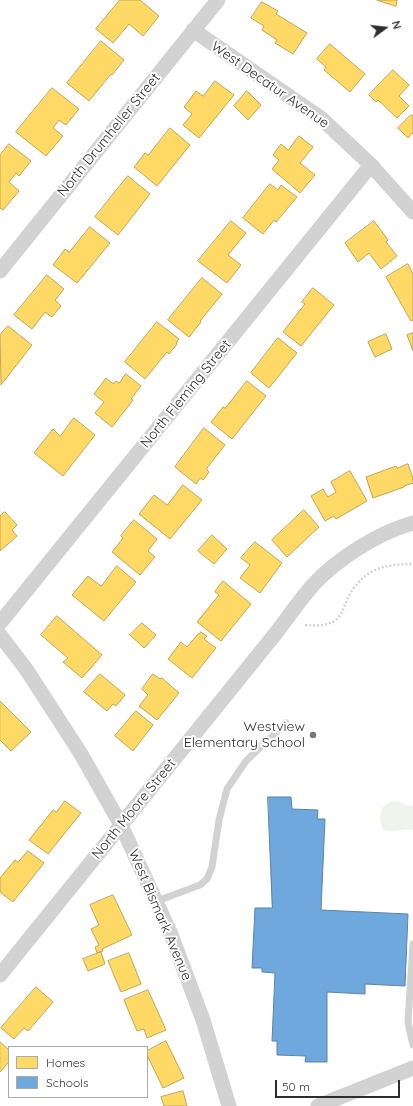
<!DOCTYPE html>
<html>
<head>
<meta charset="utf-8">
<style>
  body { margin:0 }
  #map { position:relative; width:413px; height:1106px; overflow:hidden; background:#fff; font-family:Quicksand,sans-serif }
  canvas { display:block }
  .legend { position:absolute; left:8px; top:1046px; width:140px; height:52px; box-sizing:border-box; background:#fff; border:1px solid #ababab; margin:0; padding:5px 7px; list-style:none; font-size:12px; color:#2d2d2d }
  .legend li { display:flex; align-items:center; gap:8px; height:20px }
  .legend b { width:20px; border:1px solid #ababab }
  .north { position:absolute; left:365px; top:8px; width:40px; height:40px; -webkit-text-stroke:3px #fff; paint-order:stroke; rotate:75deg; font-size:11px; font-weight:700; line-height:16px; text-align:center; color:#2d2d2d }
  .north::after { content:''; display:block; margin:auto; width:14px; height:18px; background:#2d2d2d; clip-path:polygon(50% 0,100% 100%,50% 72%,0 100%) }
  .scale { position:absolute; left:275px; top:1080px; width:125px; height:18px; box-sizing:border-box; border:2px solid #2d2d2d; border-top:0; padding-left:5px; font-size:12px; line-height:14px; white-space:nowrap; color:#2d2d2d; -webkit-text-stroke:3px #fff; paint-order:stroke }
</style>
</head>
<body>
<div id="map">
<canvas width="413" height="1106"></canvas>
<ul class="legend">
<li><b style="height:11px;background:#ffd966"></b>Homes</li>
<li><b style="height:11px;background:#6fa8dc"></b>Schools</li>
</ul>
<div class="north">N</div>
<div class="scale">50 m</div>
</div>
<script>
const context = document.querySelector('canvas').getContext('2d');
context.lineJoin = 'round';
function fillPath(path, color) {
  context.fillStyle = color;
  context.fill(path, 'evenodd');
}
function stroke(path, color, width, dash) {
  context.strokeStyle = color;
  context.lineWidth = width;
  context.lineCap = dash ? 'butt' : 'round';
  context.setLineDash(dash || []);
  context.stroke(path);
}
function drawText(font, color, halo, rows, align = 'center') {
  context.font = font + ' Quicksand,sans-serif';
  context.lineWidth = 4;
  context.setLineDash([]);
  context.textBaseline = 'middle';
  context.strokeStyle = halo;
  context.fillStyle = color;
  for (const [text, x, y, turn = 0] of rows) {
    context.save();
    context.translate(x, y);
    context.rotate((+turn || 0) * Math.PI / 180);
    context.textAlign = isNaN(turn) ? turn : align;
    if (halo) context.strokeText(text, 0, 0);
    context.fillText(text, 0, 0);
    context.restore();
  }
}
fillPath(new Path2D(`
  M393,801C401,801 405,806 413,806V830C402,827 392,835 383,829C377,818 380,804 393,801Z`), '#f0f3eb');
const homes = new Path2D(`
  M120,0H140L159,16L143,36L129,24L113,43L96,29Z
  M377,0H397L396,6Z
  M262,2L278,11L276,14L307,33L293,54L275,43L277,40L262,30L264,26L251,18Z
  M101,41L124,60L112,75L111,74L89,101L67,83Z
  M330,44L365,74L350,92L324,70L326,67L317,59Z
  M393,70L409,85L399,96L409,106L397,118L378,100L376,102L369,95Z
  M215,81L234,95L199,138L183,125L192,114L184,107L196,91L203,96Z
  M52,88L79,109L66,125L59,120L53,128L63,136L46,156L16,132Z
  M247,91L261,105L248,120L234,106Z
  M411,115L413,116V134L412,133L408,138L398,128Z
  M170,128L190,145L157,186L134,167L145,153L148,155Z
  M299,136L313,147L300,163L315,175L300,193L272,169L279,160L273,155L281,144L288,150Z
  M9,144L31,161L19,176L16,173L9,182L19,191L3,210L0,208V155Z
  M128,176L150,194L118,235L95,217Z
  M270,184L278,190L281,185L297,197L276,222L274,220L263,234L243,218Z
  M231,221L246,233L228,255L241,265L227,283L198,261Z
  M374,221L388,240L386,242L397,256L381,269L369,253L358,262L345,243Z
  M90,227L110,243L77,283L53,265L65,249L69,252Z
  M408,264L413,274V320L411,321L386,277Z
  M47,275L64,289L55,300L61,306L52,317L45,312L32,329L14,315Z
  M202,278L222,294L200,321L201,322L189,337L168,320Z
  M313,288L334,305L301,346L283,332L305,304L302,302Z
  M157,322L179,339L176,343L177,344L169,354L167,352L145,379L125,362Z
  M8,326L32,345L1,385L0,335Z
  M413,333V351L407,335Z
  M386,334L392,349L375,357L368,342Z
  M278,338L297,353L269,388L251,373Z
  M126,374L141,386L131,399L133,400L112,427L95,413L104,402L94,394L106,378L113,384L116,381L119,383Z
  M247,381L266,396L232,439L211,422L223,407L225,408Z
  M74,418L95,435L63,476L34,453L53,429L60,436Z
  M204,428L225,445L207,468V470L209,472L203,480L200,478L196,484L175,467Z
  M408,464L413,478V483L404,486V487L373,498L366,477L396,466L397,468Z
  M350,471L367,501L336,519L334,516L325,521L311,496L323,489L328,497L336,492L331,482Z
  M183,485L202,500L170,539L139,514L154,495L167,505Z
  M304,510L319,527L287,557L272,540Z
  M5,512L17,525L12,530L17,536L0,551V516Z
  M134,520L157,539L148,551L155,557L140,575L112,552L123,538L121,536Z
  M212,535L227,549L214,564L198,551Z
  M255,542L282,563L260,593L240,578L250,565L241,558Z
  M117,566L136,582L104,621L72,595L88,576L101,586Z
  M223,581L251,604L221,641L197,622L219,595L215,592Z
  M57,616L102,655L82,678L63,662L68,658L41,635Z
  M142,623L156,635L144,648L130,635Z
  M201,632L207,636L204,639L216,648L192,678L168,659L181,642L187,647L198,634H199Z
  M100,674L125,695L116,706L113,704L107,711L84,692Z
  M153,674L160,679L162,678L179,693L157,720L139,706L148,695L142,689Z
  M0,701L31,732L11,751L0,740Z
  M136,711L153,725L133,751L115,736Z
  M65,801L81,813L48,854L29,840L53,810L56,812Z
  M28,851L44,863L13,902L0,892V878L15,860L18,862Z
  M113,895L132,935L102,949L103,951L97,953L95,947L99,945L91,929L99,925L90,905Z
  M101,952L105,964L88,971L83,959Z
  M129,953L141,984L121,992L108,961Z
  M36,987L53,1002L28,1031L24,1028L14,1039L1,1028Z
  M148,990L166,1030L147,1038L144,1029L137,1031L124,1000Z
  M166,1041L184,1078L163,1088L147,1055V1051Z
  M0,1042L9,1050V1062L0,1072Z
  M183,1091L187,1106H164L161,1097Z`);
fillPath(homes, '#ffd966');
stroke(homes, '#c0a555', 1);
const schools = new Path2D(`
  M268,797H291L292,809L318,810L317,819H325L321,910L408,914L405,986L365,984V994L327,992V1062H305L306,1056L277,1055V1041H272L275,973L262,972V968H252L255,908H272Z`);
fillPath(schools, '#6fa8dc');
stroke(schools, '#5b83a8', 1);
stroke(new Path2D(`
  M305,625C352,629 336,605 359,582C373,566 393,564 413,564`), '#d2d2d2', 2.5, [2, 2]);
stroke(new Path2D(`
  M157,901L200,885L207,879L212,867L219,820L227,789L246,761L286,723
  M413,944L408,1022L413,1045`), '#d2d2d2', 7);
stroke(new Path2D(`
  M193,30L322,119L371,165L413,212
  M0,271L218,0
  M0,623L371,165
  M0,635L26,669L81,754L121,825L170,932L203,1020L229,1106
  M0,975L276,633C288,617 300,600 313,585C338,558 378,533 413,523
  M318,1106L413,1068`), '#d2d2d2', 15);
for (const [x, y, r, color] of [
  [313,735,4,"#767676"]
]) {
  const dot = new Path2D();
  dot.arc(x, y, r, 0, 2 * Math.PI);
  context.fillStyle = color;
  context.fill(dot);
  stroke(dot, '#fff', 1.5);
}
drawText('14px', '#2d2d2d', '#fff', [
  ["West Decatur Avenue",270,85,35],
  ["North Drumheller Street",109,135,-51],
  ["North Fleming Street",186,394,-51],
  ["North Moore Street",134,809,-51],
  ["West Bismark Avenue",160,915,67]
]);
drawText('14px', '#2d2d2d', '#fff', [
  ["Westview",305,727],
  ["Elementary School",305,743]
], 'right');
</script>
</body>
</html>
